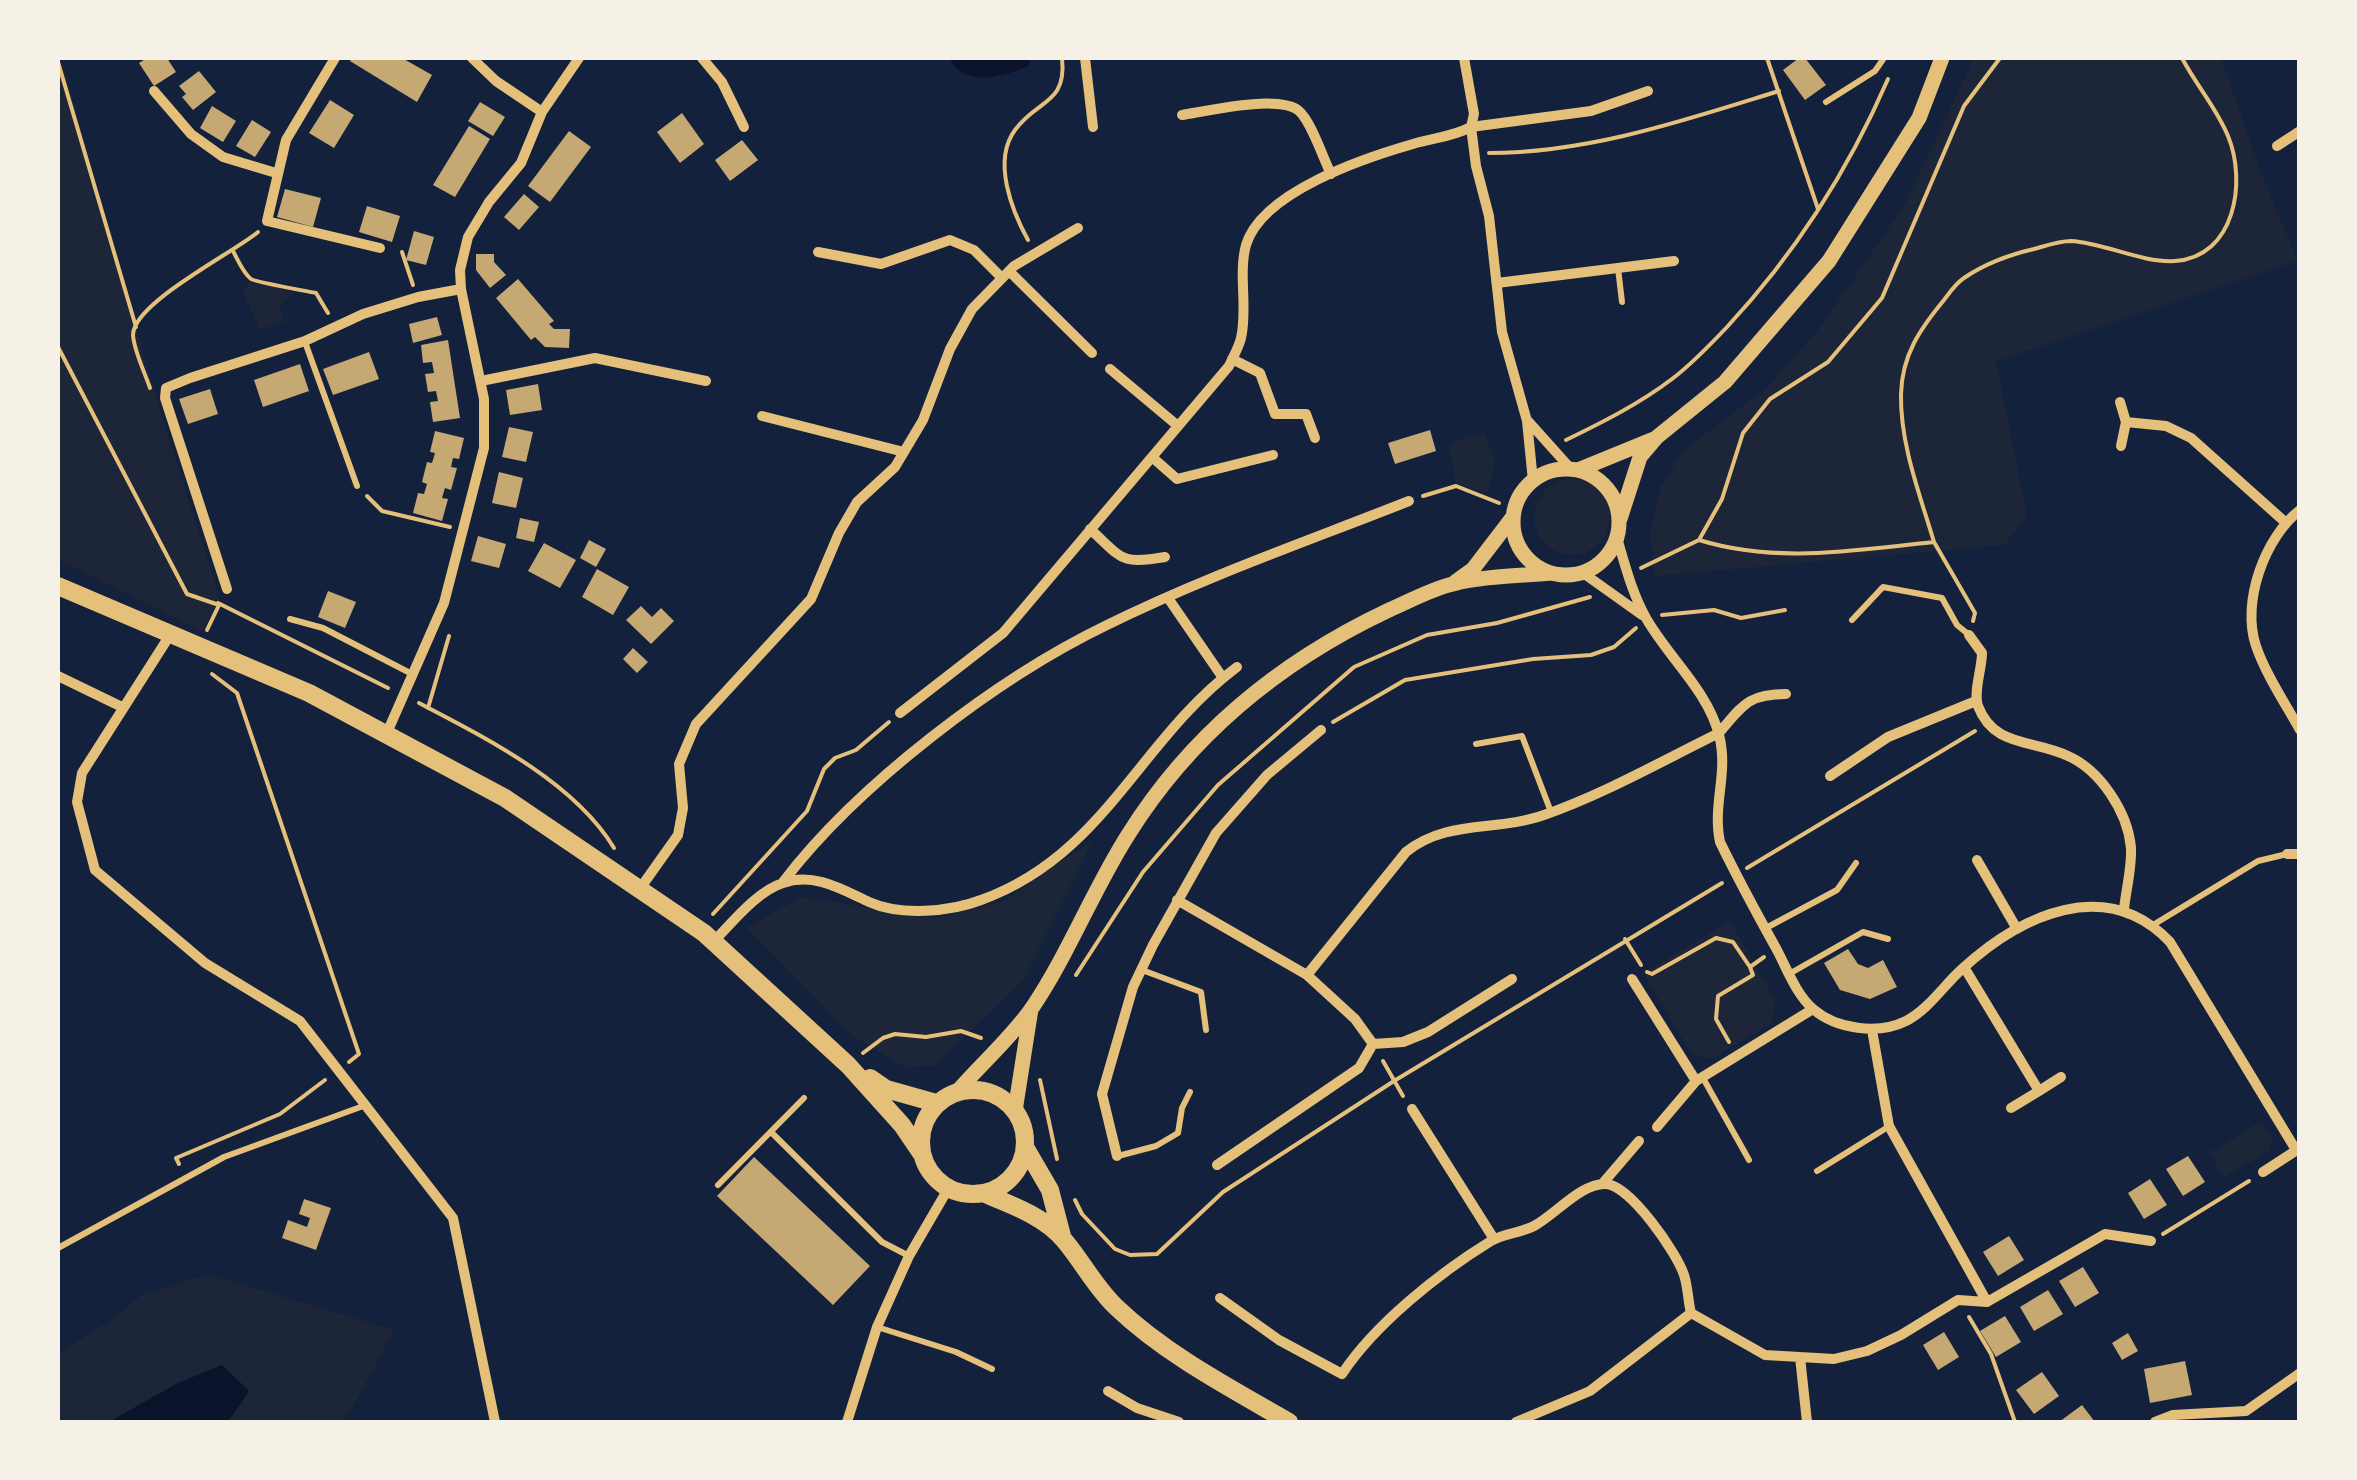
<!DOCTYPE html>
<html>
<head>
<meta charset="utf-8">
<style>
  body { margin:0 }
  #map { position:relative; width:2357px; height:1480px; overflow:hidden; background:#14213d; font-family:Raleway,sans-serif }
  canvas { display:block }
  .frame { position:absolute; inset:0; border:60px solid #f6f1e7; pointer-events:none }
</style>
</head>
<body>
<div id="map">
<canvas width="2357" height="1480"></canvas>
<div class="frame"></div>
</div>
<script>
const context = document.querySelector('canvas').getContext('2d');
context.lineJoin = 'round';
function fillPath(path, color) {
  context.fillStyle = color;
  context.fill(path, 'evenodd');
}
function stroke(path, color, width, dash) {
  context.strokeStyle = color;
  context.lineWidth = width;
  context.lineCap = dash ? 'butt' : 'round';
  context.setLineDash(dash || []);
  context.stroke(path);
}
fillPath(new Path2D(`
  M58,58H61L157,401L220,599L202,631L58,560Z
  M1974,58H2221L2263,178L2298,261L1996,361L2027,517L2004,545L1654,576L1650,532L1660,488L1683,451L1770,385L1823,324L1906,202Z
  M249,283L274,285L293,292L279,308L285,321L260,329L243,292Z
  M1484,432L1495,462L1487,493L1456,483L1448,444Z
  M1534 517a38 38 0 1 1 76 0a38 38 0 1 1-76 0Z
  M1093,840L1022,982L934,1066L904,1067L852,1035L746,928L802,897L935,918L1002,902Z
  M1730,921L1775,999L1772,1023L1711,1059L1691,1053L1643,973Z
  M2262,1121L2273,1139L2268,1152L2224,1177L2209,1153Z
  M208,1274L394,1330L349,1414L340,1422H228L249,1391L222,1365L178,1383L109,1422H58V1354L116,1317L140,1296Z`), '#1d2539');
fillPath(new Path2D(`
  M949,58H1030L1029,66C1004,76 965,89 949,58Z
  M222,1365L249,1391L228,1422H109L178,1383Z`), '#0b132b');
fillPath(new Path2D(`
  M147,58H167L176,72L154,86L139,63Z
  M352,58H402L432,75L417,102L350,61Z
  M1799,58H1805L1826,85L1805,100L1783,70Z
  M199,71L216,92L193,110L182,97L186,94L179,86Z
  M330,100L354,115L334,148L309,133Z
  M480,102L505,117L493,136L468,121Z
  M212,106L236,121L223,142L200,128Z
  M682,113L704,144L680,163L657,132Z
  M252,120L271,132L255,157L236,146Z
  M469,126L490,139L455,197L433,185Z
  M569,131L591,147L550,202L528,186Z
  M742,140L758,160L730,181L715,160Z
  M285,189L321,198L313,227L277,217Z
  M524,194L539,207L519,230L504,217Z
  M367,206L400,216L392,242L359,232Z
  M414,231L434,237L426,265L406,260Z
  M476,254H494V262L506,275L490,288L476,270Z
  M518,279L554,321L549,324L554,329H570L569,348L545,347L535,337L531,340L496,298Z
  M437,317L442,335L413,343L409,324Z
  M448,340L460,418L433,422L430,402L438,401L436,391L428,392L425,374L434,373L432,362L423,363L421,345Z
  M369,352L379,379L333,395L323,369Z
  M300,364L309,391L263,407L254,380Z
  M538,384L542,410L510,415L506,390Z
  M210,389L218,414L188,424L179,399Z
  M509,427L533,432L526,462L502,457Z
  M1430,430L1436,451L1395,464L1388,443Z
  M435,431L464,438L459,459L453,458L451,467L457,468L451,490L445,488L442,498L448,499L442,521L413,513L418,493L424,494L427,484L422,482L427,462L432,463L435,453L430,452Z
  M499,472L523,478L516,508L492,503Z
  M520,518L539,522L534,542L516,538Z
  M478,536L506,544L499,568L471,561Z
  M589,540L606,549L596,567L580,558Z
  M544,543L576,560L560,588L528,571Z
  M597,569L629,587L613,615L582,597Z
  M328,591L356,602L345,628L318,617Z
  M641,606L652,617L661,608L674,621L651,644L626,620Z
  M633,648L648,662L637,673L623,659Z
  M1848,949L1858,964L1868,968L1883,960L1897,987L1870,999L1840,990L1824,963Z
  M2188,1156L2205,1182L2183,1196L2166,1169Z
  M754,1157L870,1266L833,1305L717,1196Z
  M2150,1179L2167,1205L2144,1219L2128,1193Z
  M304,1199L331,1208L316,1250L282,1238L288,1220L307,1227L310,1218L299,1214Z
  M2009,1236L2024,1260L1998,1276L1983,1252Z
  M2083,1267L2099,1293L2075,1307L2059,1281Z
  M2048,1290L2063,1314L2034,1331L2020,1307Z
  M2005,1316L2021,1342L1996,1357L1980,1331Z
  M1944,1332L1959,1357L1938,1370L1923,1345Z
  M2128,1333L2138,1351L2122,1360L2112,1343Z
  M2185,1361L2192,1395L2150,1403L2144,1369Z
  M2042,1372L2059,1396L2034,1414L2016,1390Z
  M2082,1405L2095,1422H2059Z`), '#c6a872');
stroke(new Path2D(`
  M1767,58L1818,209
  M58,62L136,327
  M1489,153C1589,153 1685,120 1779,91
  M1028,240C1012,211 992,161 1015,130C1037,99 1067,105 1062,58
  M233,251C238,260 243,273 251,279C255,282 306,291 316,293L328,313
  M402,252L413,285
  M58,347L187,594L219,605L207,630
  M150,388C145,373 134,351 133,335C133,303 233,253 258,232
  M1566,440C1603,422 1639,404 1672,379C1692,364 1710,345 1727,327C1795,254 1848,171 1888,79
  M367,496L382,511L450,527
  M1423,496L1456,486L1499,503
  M1699,540C1777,564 1854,550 1934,542C1920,495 1900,444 1901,394C1902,355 1920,329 1944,300C1950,292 1956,283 1964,278C1986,263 2008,255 2034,249C2045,246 2059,241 2071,241C2105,243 2141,263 2175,261C2235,257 2247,182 2228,136C2216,107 2196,85 2182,58
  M1934,542L1975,613L1973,621
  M1641,568L1699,540L1722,499L1743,433L1770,399L1828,362L1882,298L1964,106L2000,58
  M218,603L388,688
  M1662,615L1714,610L1741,618L1785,610
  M212,674L237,693L359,1054L349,1062
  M419,703C486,738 574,782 614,848
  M428,708L449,636
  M1333,722L1405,680L1533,659L1591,655L1614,647L1636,628
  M1747,868L1975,731
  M713,914L807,811L824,769L835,758L856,750L889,722
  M1625,939L1641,965
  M1647,972L1652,974L1716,938L1733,942L1750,967
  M1076,975L1143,872L1218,785L1354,667L1427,635L1497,623L1590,597
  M1729,1042L1716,1019L1718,996L1753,975L1750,967L1764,957
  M863,1053L883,1038L895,1034L926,1037L961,1031L981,1038
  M1383,1061L1403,1096
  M1040,1080L1057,1159
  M179,1164L176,1158L280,1114L325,1080
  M1075,1200L1082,1214L1115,1249L1130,1255L1157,1254L1223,1192L1394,1081L1722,883
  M2163,1234L2249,1181
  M1969,1317L1991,1354L2015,1422`), '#e5c07b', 4);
stroke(new Path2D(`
  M1826,102L1875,71L1884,58
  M1618,268L1622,302
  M305,342L357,486
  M290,619L323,628L414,675
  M1852,620L1883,587L1942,598L1957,625L1968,634
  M1476,744L1522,736L1551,812
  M2153,925L2258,861L2287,854
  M1766,928L1837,890L1856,863
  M1142,970L1201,992L1206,1030
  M1789,974L1863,932L1888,939
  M1703,1078L1749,1160
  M771,1132L882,1242L909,1256
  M1118,1156L1156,1146L1178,1133L1182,1108L1190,1092
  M1817,1171L1888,1127
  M718,1185L804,1098
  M58,1248L224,1157L366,1105
  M877,1327L956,1352L992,1369`), '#e5c07b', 6);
stroke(new Path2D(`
  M335,58L286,140L267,221L380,248
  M472,58L496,81L542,112
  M702,58L722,82L744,127
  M1085,58L1093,127
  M1464,58L1474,114L1471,127L1476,166L1489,216L1502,332L1527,421L1533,481
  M154,91L191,134L223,157L276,173
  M1182,115C1207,111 1279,94 1299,111C1311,121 1323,158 1331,174
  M2277,146L2300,131
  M818,252L881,264L950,240L974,250L1002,278
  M1009,271L1092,353
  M1497,283L1674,261
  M1232,359L1260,373L1275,414H1306L1315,438
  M1110,369L1178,426
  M481,381L595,358L706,381
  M2120,402L2126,422L2121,446
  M762,416L904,452
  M1528,421L1571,469
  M2126,422L2166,426L2191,438L2285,522
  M1152,457L1177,479L1273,455
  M2300,510C2265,537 2241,602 2256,646C2266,675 2285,703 2300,730
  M1090,529C1123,559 1120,565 1165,557
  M1617,538C1625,565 1632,593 1646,618C1668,657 1708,691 1719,735C1729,773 1712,804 1720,842C1738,879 1757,914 1777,950C1787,969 1796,994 1813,1009C1836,1029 1878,1035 1906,1021C1929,1009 1944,985 1962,969C2021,915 2106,875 2170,942L2296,1150
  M1583,573L1642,615
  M227,589L165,398L166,388L190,378L305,341L363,314L418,297L461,289
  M1168,598L1223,678
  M170,635L82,773L77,802L95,870L205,963L300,1021L453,1218L495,1422
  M1969,635L1982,653C1982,669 1973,692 1978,706C1994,748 2033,739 2068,756C2100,770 2128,812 2131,848C2132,867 2126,890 2124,909
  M58,676L122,707
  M900,713L1003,633L1229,366C1233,357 1239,347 1241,338C1248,308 1238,274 1246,245C1262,192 1364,158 1413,144C1433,138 1452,137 1471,127L1591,111L1648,91
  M386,735L444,603L484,448V399L461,289L460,270L468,237L489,202L521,163L542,112L579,58
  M1830,776L1888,737L1976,701
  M2287,854H2300
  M1977,860L2017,929
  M783,882C857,785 997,678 1107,625C1204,577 1308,541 1409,501
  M639,890L678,835L683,808L679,764L696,724L811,599L839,533L857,502L895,467L923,420L950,349L972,309L1014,266L1078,228
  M1177,900L1307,975
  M713,942C732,923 757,891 783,883C814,872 843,890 869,902C900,916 950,912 981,900C1104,856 1139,740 1237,667
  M1964,967L2039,1091L2061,1077
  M1632,979L1696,1081
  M1373,1044L1355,1019L1307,975L1406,852C1447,819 1496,832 1544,815C1604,794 1662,761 1719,733C1743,705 1748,694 1786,694
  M1373,1044L1403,1042L1428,1032L1512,979
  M2011,1108L2039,1091
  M1412,1109L1494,1239
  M1657,1127L1696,1081L1813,1009
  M1117,1156L1102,1094L1133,987L1153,945L1216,833L1267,775L1321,730
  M1217,1165L1359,1068L1373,1044
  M2263,1172L2300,1148
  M1603,1183L1639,1141
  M1220,1298L1279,1340L1342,1374C1375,1324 1439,1273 1491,1241C1504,1233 1521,1233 1534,1226C1556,1214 1581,1183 1606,1184C1630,1185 1677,1253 1684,1275C1688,1287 1688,1301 1691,1313
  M1987,1302L2105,1234L2151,1241
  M1691,1313L1765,1355L1834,1359L1867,1351L1901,1335L1958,1300L1987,1302L1889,1126L1872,1030
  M1800,1357L1807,1422
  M1108,1391L1137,1408L1179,1422
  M847,1422L877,1327L909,1256L948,1189
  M1516,1422L1590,1391L1691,1313
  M2155,1422L2173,1415L2246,1411L2300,1373`), '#e5c07b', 10);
stroke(new Path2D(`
  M1513 522a53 53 0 1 1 106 0a53 53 0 1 1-106 0Z
  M1578,470L1654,439
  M1620,519L1640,457L1657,437L1725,382L1829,261L1919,118L1942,58
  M1455,582L1473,569L1512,518
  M956,1093C980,1065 1011,1038 1032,1008C1068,955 1093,890 1128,835C1191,734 1283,660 1389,610C1410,601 1431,589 1453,584C1484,576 1518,576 1551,573
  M1015,1111L1031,1009`), '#e5c07b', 15);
stroke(new Path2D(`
  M58,586L309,693L505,798L704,933L848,1065L902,1125L921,1153
  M870,1078L886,1089L936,1103
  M921 1142a52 52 0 1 1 104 0a52 52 0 1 1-104 0Z
  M1025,1147L1050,1190L1062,1236
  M985,1194C1012,1205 1045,1217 1064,1240C1082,1261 1095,1287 1116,1307C1165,1354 1230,1388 1289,1422`), '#e5c07b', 18);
</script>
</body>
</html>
